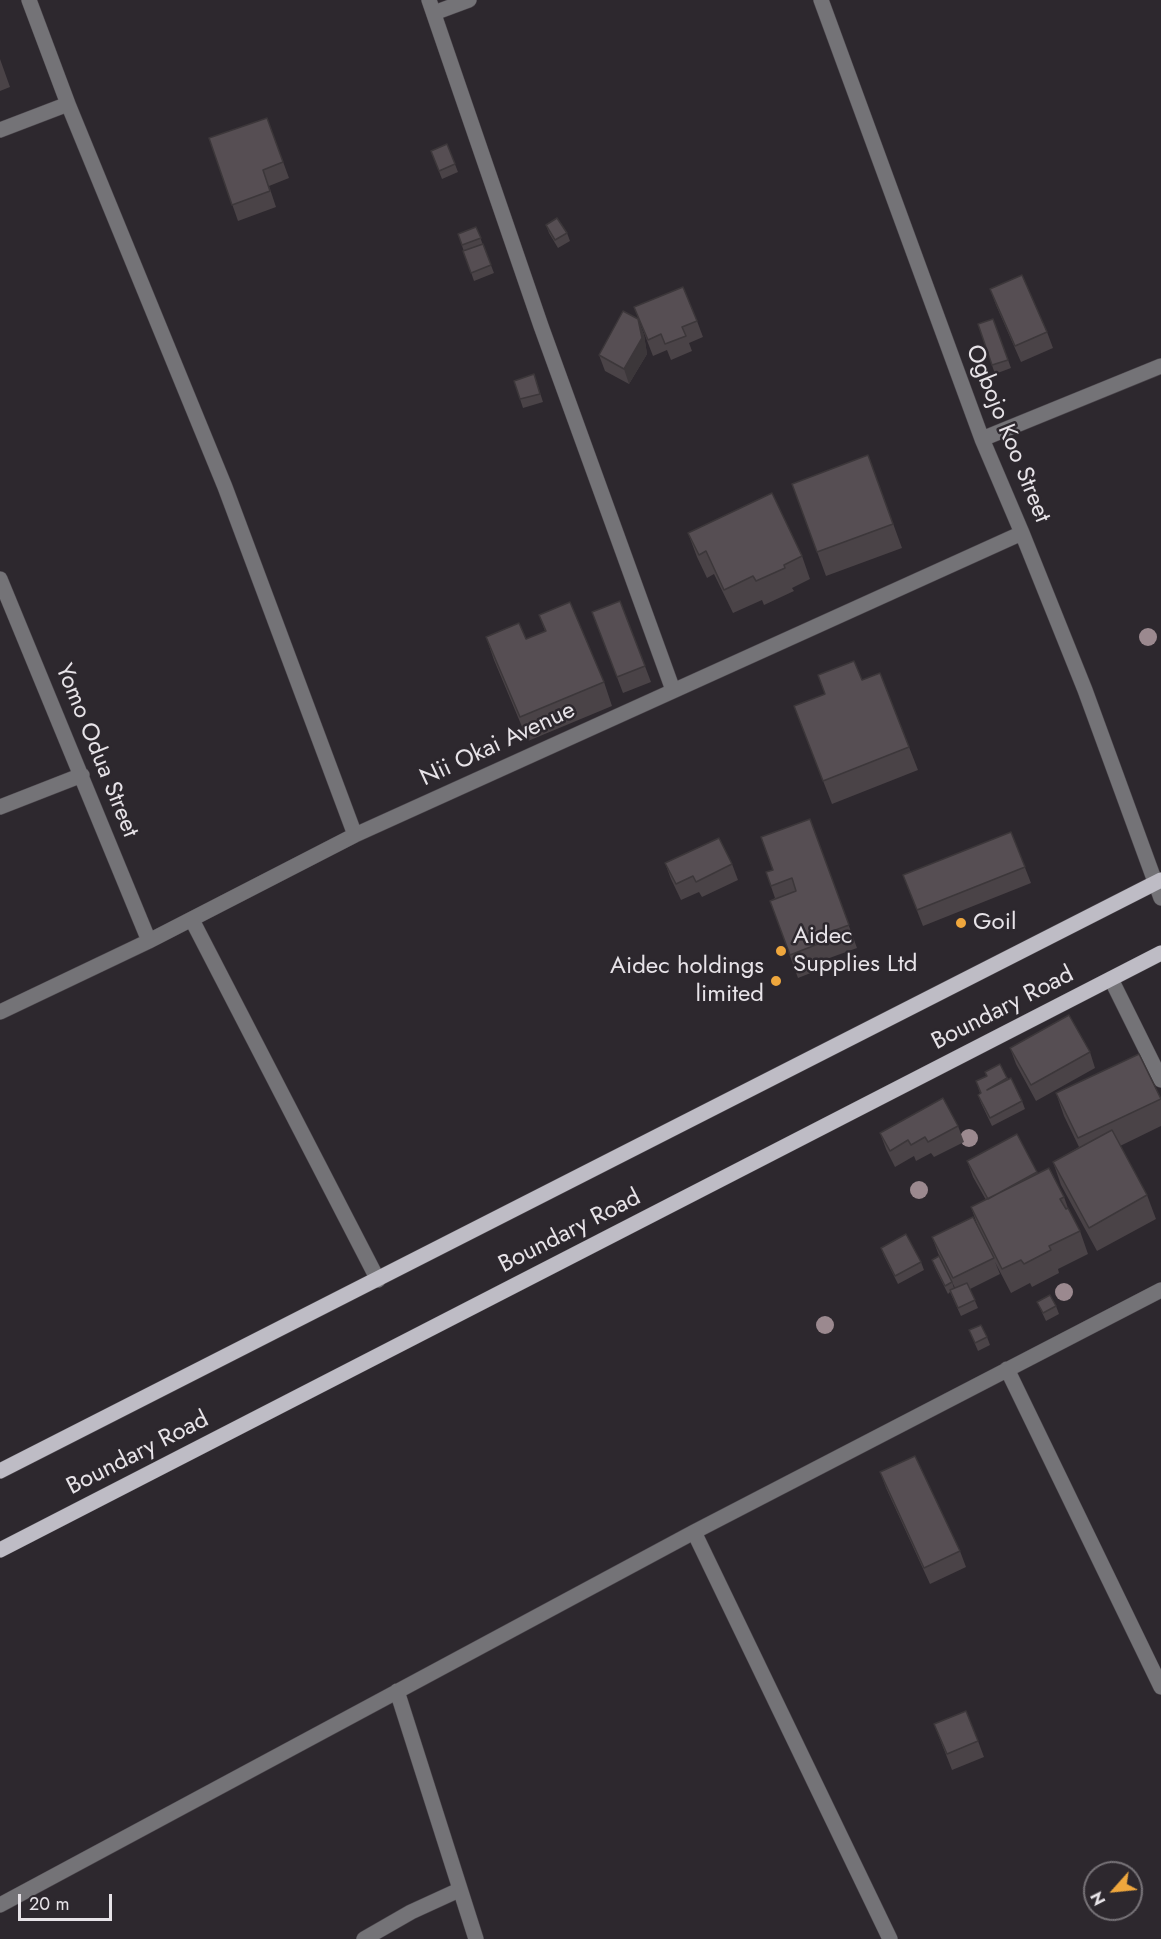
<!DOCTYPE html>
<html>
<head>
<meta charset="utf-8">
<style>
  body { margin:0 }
  #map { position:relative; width:1161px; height:1939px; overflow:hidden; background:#2d282e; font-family:Jost,sans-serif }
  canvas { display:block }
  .north { position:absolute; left:1083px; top:1861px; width:60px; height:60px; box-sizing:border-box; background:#2d282e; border:2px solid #777378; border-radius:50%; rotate:243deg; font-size:16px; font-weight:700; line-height:24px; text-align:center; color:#e7e3e8 }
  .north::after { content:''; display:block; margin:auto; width:21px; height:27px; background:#efa73d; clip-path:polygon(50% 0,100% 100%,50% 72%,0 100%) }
  .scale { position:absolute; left:18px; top:1894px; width:94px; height:27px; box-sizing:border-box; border:3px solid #e7e3e8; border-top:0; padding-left:8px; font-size:18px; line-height:21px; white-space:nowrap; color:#e7e3e8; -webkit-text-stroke:4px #2d282e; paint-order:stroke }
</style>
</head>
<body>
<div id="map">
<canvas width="1161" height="1939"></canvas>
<div class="north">N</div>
<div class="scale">20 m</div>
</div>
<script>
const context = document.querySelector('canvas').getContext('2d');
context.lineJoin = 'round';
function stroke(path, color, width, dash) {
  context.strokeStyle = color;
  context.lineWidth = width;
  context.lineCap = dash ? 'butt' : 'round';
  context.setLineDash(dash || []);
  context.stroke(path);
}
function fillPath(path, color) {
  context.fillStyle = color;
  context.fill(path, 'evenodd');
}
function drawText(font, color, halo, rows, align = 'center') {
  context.font = font + ' Jost,sans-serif';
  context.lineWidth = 5;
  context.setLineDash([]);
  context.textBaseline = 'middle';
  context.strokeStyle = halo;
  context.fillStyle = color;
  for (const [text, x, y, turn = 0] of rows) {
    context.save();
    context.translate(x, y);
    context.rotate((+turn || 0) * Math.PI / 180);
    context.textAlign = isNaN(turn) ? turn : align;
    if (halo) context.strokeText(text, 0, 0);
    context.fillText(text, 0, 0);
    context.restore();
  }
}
const minor = new Path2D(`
  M29,0L68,104L225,487L355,835
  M429,0L541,326L673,690
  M821,0L982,439L1022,533L1085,690L1161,898
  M434,13L469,0
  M0,130L68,104
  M982,439L1161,366
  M0,579L149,941
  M0,807L82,775
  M192,920L378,1280
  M1111,979L1161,1080
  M0,1012L149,941L355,835L1022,533
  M1007,1369L1161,1687
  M694,1532L890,1939
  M397,1691L476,1939
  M0,1905L694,1532L1161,1290
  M364,1939L411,1912L459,1890`);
const major = new Path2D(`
  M0,1471L1161,880
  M0,1550L1161,953`);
stroke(minor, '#4b464c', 16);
stroke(major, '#4b464c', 16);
stroke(minor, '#747377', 15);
stroke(major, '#bebcc5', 15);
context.fillStyle = '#9b898f';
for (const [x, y] of [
  [1148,637],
  [969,1138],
  [919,1190],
  [1064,1292],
  [825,1325]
]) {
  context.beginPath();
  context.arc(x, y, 9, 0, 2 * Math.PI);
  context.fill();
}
fillPath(new Path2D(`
  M0,59L10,87L0,91Z
  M267,118L289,178L269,186L276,207L238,221L209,138Z
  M447,144L458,172L442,179L431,151Z
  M546,225L567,233L570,241L558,248L549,233Z
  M476,227L494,273L474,281L458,234Z
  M990,289L1047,332L1053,348L1021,362L996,305Z
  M634,307L697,321L703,337L689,343L692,351L671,360L667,350L653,356Z
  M638,319L644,335L647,354L629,384L605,371L599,355Z
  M993,319L1011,368L995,374L978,324Z
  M534,374L543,402L523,408L514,381Z
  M868,455L902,548L826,576L792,484Z
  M688,533L802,556L810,579L792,588L794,591L764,605L762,600L733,613L714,574L707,578L697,557Z
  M620,601L651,682L623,693L592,612Z
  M539,615L604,682L612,706L528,741L494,660L486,637L526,639L545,631Z
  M803,729L909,747L918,770L832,804Z
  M810,819L857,948L824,960L826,967L798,978L770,901L775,898L766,872L773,870Z
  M1011,832L1031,883L923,926L903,875Z
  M665,863L732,864L738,880L702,897L699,892L681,900L671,879Z
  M1010,1048L1090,1052L1095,1068L1036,1101L1016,1064Z
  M1000,1064L1008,1079L1022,1101L1025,1109L992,1126L981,1103L978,1095L980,1093L976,1081L986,1076L985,1072Z
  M1056,1093L1161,1099V1126L1120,1146L1147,1195L1156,1219L1097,1251L1061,1185L1053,1162L1079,1147L1064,1116Z
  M958,1126L964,1142L934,1157L931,1153L916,1161L914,1156L895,1167L886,1149L880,1133Z
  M1017,1134L1038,1174L1064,1197L1068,1208L1080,1231L1088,1254L1058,1269L1059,1273L1032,1287L1030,1283L1011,1293L995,1262L1000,1274L970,1289L978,1308L961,1316L950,1292L948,1294L935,1268L932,1260L952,1282L954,1288H955L938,1253L932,1237L978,1227L971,1207L986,1200L973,1177L967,1161Z
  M881,1248L921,1262L924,1270L898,1284L884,1256Z
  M1037,1302L1056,1306L1059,1314L1046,1321Z
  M969,1330L987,1337L990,1345L978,1351Z
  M880,1472L960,1551L966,1567L930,1584L886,1488Z
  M934,1724L978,1741L984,1757L952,1770Z`), '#4a4347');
fillPath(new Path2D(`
  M638,319L644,335L647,354L629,384L624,369Z`), '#3c373a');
const building = new Path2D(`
  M267,118L283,162L263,170L270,191L232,205L209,138Z
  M447,144L455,164L439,171L431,151Z
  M557,218L567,233L555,240L546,225Z
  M476,227L481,238L462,245L458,234Z
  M483,244L491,265L471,273L463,251Z
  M1022,275L1047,332L1015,346L990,289Z
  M683,287L697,321L682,327L686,336L665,344L661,334L648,340L634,307Z
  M623,311L638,319L642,338L624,369L599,355Z
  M993,319L1008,360L992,365L978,324Z
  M534,374L540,394L520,399L514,381Z
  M868,455L893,524L817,552L792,484Z
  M772,493L802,556L784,565L785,568L756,581L753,576L724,590L706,551L699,555L688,533Z
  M620,601L645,666L617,677L592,612Z
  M570,602L604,682L520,717L486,637L519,623L526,639L546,631L539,615Z
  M854,661L862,680L880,673L909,747L823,781L794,706L825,694L818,675Z
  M810,819L849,925L811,939L812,940L816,939L818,944L790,955L770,901L796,891L792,878L771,886L766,872L773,870L761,837Z
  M1011,832L1025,867L917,910L903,875Z
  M719,838L732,864L696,882L693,876L676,884L665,863Z
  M1069,1015L1090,1052L1031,1085L1010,1048Z
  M1139,1054L1161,1099L1078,1138L1056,1093Z
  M1000,1064L1007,1078L987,1090L1011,1078L1022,1101L990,1118L978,1095L981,1093L976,1081L987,1076L985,1072Z
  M943,1098L958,1126L928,1142L925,1137L911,1145L908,1140L890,1151L880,1133Z
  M1112,1130L1147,1195L1089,1228L1053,1162Z
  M1017,1134L1037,1172L988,1199L967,1161Z
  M1049,1168L1064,1197L1060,1199L1066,1209L1068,1208L1080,1231L1049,1246L1051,1250L1024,1264L1021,1260L1002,1269L971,1207Z
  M973,1217L994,1258L953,1278L932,1237Z
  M906,1234L921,1262L895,1276L881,1248Z
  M939,1256L952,1282L945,1286L932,1260Z
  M967,1283L975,1300L958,1308L950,1290Z
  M1050,1295L1056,1306L1043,1313L1037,1302Z
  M981,1325L987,1337L975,1343L969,1330Z
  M915,1456L960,1551L924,1568L880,1472Z
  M966,1711L978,1741L947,1754L934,1724Z`);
fillPath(building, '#564e53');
stroke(building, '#3c373a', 1.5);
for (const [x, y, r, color] of [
  [961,923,6,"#efa73d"],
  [781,951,6,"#efa73d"],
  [776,981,6,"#efa73d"]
]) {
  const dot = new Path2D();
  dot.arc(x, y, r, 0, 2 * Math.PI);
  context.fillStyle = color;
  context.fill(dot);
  stroke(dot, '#2d282e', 2);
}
drawText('24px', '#e7e3e8', '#2d282e', [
  ["Ogbojo Koo Street",1007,434,68],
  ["Nii Okai Avenue",498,745,-25],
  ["Yomo Odua Street",96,751,68],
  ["Boundary Road",1003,1009,-27],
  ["Boundary Road",570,1232,-27],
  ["Boundary Road",138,1454,-27]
]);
drawText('24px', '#e7e3e8', '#2d282e', [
  ["Goil",973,923],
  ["Aidec",793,937],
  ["Supplies Ltd",793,965],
  ["Aidec holdings",764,967,"right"],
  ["limited",764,995,"right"]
], 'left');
</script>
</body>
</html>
